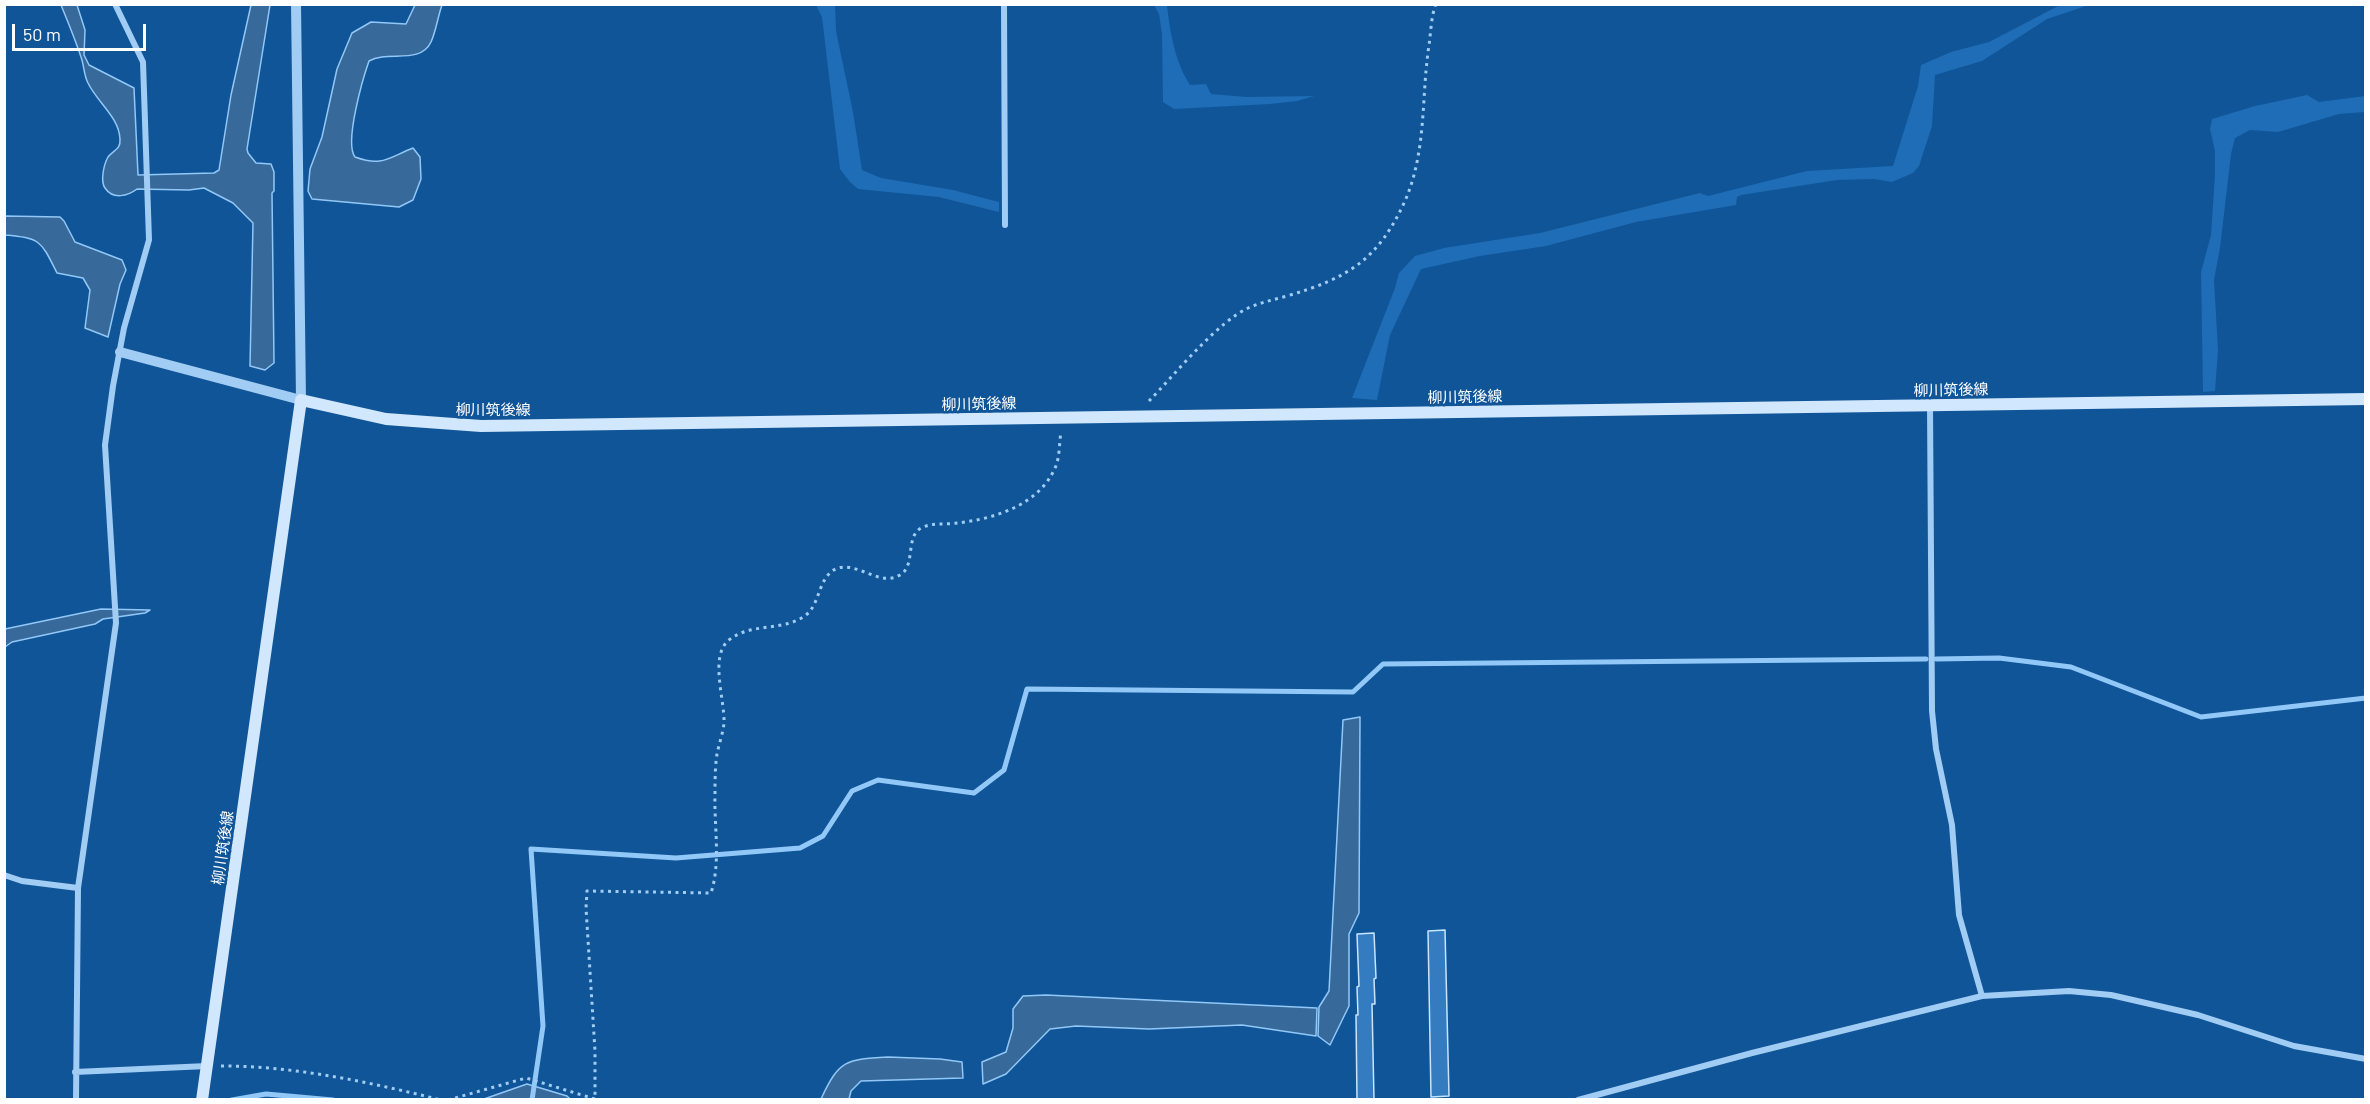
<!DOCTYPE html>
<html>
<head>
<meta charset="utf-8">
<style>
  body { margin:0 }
  #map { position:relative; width:2370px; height:1104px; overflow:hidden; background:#105598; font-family:Barlow,sans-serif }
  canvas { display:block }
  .frame { position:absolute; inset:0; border:6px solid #fff; pointer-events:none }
  .scale { position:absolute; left:12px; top:24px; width:134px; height:27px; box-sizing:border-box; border:3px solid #fff; border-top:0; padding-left:8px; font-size:18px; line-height:21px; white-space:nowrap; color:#fff; -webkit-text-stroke:4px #105598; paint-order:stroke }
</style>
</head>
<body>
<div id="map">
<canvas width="2370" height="1104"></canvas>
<div class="frame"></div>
<div class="scale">50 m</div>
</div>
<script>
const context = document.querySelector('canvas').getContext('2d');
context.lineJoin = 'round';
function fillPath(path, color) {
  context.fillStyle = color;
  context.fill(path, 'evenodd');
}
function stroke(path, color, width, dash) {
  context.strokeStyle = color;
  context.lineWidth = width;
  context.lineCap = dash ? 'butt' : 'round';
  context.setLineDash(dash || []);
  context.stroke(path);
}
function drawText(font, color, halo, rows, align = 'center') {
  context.font = font + ' Barlow,"Noto Sans JP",sans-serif';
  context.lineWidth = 5;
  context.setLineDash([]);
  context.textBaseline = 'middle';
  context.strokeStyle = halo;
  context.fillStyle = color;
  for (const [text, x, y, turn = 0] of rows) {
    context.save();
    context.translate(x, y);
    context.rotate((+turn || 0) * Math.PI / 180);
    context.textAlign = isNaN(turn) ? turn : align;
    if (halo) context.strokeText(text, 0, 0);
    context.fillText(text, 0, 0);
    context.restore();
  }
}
fillPath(new Path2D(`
  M2062,4L2089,5L2047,19L1982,61L1935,75L1932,126L1919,166L1913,173L1892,182L1874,179L1837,180L1741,195L1737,197L1736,205L1636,222L1546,246L1480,256L1421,269L1390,335L1377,400L1352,398L1395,288L1399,273L1415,256L1444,248L1540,233L1700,193L1708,196L1807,171L1893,166L1918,86L1921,65L1951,52L1989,42Z
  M816,5H835L836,31L853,112L862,170L881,178L953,190L999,202V212L939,197L858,189L850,182L840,169L822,17Z
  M1154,5H1167C1170,32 1175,62 1190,85L1206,84L1211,94L1247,97L1314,96L1297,101L1270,104L1174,109L1163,102L1162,34L1159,14Z
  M2307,95L2319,102L2365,96V112L2339,114L2278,132L2250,130L2235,138L2231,154L2220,248L2214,280L2218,350L2215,391L2203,392L2201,272L2211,235L2215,174V151L2210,129L2212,119L2255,106Z`), '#1e6db6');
const water = new Path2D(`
  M61,5H77L85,30L84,55L89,65L134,88L138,175L214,173L219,170L231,95L251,5H270L247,149L248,153L256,163L271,164L274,172V191L272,193L274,363L265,370L250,366L253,223L233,203L204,188L189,190L137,189C128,196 113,200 105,188C100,181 104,164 108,157C113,150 121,150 120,139C119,117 97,102 88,83C84,76 84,65 81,57C75,39 68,22 61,5Z
  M415,5H442C438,16 436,31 431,42C420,65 388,50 369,61C363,78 344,143 355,157C382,167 388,158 413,148L420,157L421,179L413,200L399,207L312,199L308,191L310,169L322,137L337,69L352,33L371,22L406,24Z
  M5,216L60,217L64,221L75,242L122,260L126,270L120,284L108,337L85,328L90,290L83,278L57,273C41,241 41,238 5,235Z
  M101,609L150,610L145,613L103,619L95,624L12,642L5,647V629Z
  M1360,717L1359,913L1349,934V1006L1330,1045L1318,1036L1319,1007L1329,991L1343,720Z
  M1046,995L1317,1008L1316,1036L1242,1025L1149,1029L1076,1026L1050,1029L1006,1074L983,1084L982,1062L1006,1052L1013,1028V1009L1023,996Z
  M888,1057L940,1059L962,1062L963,1078L861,1081L851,1091L849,1099H821C839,1060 846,1059 888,1057Z
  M527,1084L567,1096L570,1099H484Z`);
fillPath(water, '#37699a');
stroke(water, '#92c8f8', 1.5);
stroke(new Path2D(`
  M1936,659L1999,658L2071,667L2201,717L2366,698
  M232,1100L266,1094L333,1100
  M532,1100L543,1026L531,849L676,858L800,848L823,836L852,791L878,780L974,793L1004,770L1027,689L1353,692L1383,664L1926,659`), '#92c8f8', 5);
const building = new Path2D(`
  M1445,930L1449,1096L1431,1097L1428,931Z
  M1374,933L1376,978L1374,979L1375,1004H1372L1374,1100H1357L1356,1015H1358L1357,987L1359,986L1357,934Z`);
fillPath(building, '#347cbf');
stroke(building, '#c9e5fe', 1.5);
stroke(new Path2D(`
  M1149,401C1174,375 1207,335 1236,315C1252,304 1269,301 1287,296C1348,278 1378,260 1405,201C1427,150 1421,98 1429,45C1431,32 1431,16 1436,4
  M221,1066C295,1066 369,1082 441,1100
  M448,1100L526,1078L595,1099V1051L586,908L587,891L711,893C721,862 714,827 715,794C715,781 715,767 717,754C719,744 723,733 724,723C725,700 709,656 729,640C751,622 784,632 806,615C821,603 818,575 838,568C858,562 880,587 900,575C916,566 905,537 921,528C933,522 945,525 957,523C994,519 1039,505 1055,468C1060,458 1059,443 1061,432`), '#a1ccf4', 3, [3, 4.5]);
stroke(new Path2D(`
  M1004,4L1005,225
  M1930,405L1932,711L1936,749L1952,825L1959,915L1982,996
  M4,875L22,881L78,888
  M75,1072L207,1066
  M76,1100L78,888L116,623L105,445L113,386L124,328L149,240L143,62L115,4
  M1578,1100L1752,1053L1982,996L2069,991L2111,995L2198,1015L2294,1046L2366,1059`), '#a1ccf4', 6);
stroke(new Path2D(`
  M120,352L301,400L296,4`), '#a1ccf4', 10);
stroke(new Path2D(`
  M202,1100L301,400L386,419L481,426L2366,399`), '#d1e7fd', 12);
drawText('15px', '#fff', '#105598', [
  ["柳川筑後線",1951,390,-1],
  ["柳川筑後線",1465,397,-1],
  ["柳川筑後線",979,404,-1],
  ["柳川筑後線",493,410],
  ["柳川筑後線",223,848,-82]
]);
</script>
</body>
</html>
